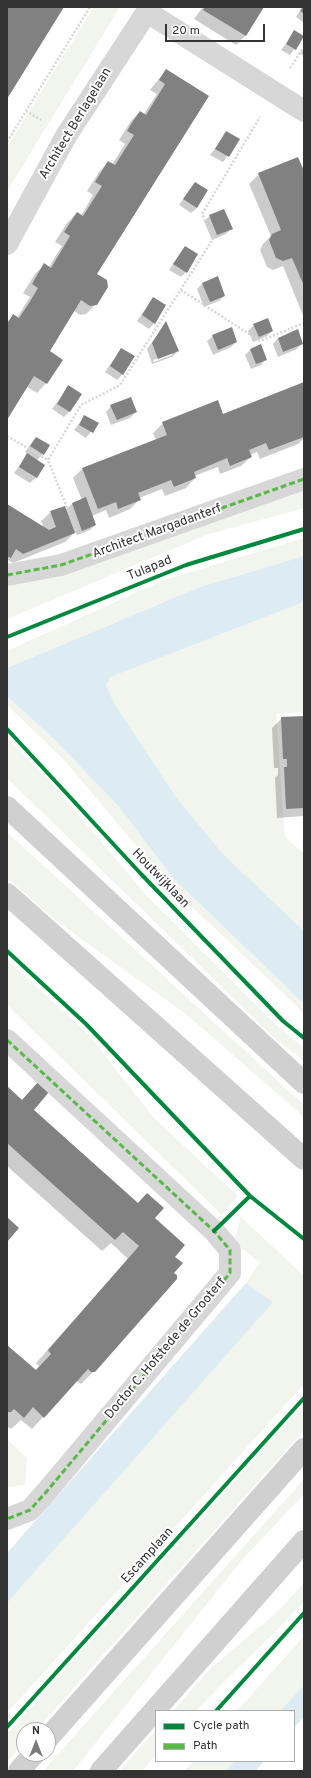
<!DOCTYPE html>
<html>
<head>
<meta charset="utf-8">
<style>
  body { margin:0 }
  #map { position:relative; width:311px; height:1778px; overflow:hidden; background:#fff; font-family:Overpass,sans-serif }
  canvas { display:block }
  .frame { position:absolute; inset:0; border:8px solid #333; pointer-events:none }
  .legend { position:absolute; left:155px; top:1710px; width:140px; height:52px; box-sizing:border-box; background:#fff; border:1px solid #adadad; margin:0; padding:5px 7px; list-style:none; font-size:12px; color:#333 }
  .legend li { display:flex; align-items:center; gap:8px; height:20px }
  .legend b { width:20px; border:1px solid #adadad }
  .north { position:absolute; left:16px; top:1722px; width:40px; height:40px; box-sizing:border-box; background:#fff; border:1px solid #adadad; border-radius:50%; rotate:0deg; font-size:11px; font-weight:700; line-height:16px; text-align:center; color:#333 }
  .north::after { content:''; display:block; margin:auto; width:14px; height:18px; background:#7a7a7a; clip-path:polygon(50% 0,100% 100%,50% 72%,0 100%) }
  .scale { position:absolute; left:165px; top:24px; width:100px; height:18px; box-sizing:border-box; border:2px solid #333; border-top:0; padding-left:5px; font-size:12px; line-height:14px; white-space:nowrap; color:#333; -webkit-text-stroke:3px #fff; paint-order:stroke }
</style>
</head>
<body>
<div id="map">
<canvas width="311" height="1778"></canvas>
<div class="frame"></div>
<ul class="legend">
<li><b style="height:5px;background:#00873e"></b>Cycle path</li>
<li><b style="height:5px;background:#58b947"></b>Path</li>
</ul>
<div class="north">N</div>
<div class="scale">20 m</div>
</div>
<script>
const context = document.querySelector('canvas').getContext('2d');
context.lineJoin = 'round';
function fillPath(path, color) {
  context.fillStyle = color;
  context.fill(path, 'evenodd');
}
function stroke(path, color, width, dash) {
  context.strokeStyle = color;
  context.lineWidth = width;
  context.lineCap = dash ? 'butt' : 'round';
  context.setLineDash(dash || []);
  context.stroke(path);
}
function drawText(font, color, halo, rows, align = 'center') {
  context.font = font + ' Overpass,sans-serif';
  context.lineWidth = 4;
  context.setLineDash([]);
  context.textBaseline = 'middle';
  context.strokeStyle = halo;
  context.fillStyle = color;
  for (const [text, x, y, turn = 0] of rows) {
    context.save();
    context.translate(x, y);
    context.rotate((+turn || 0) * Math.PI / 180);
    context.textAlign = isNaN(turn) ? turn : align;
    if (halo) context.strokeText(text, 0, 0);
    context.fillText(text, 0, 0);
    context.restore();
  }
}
fillPath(new Path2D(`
  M94,7H120L7,191V147Z
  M304,472V508L206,535L7,619V587Z
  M304,538V556L200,587L7,668V651L164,580Z
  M304,602V712L276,714L285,837L304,854V931L222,853L176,797L115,705L106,685L109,677Z
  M7,696L55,740L120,808L172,877L304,1004V1013L170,886L65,761L7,705Z
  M7,739L56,788L146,895L277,1026L304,1048V1061L270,1034L7,778Z
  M7,832L304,1105V1117L186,1014L58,922L7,878Z
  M7,960L89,1035L153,1117L238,1196L222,1215L7,1005Z
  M241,1217L304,1276V1384L7,1713V1603L272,1302L246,1283L260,1263L234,1242Z
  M304,1404V1430L36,1730H24V1743L7,1762V1734Z
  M7,1439L27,1458L25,1485L7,1487Z
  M304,1479V1494L242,1560L73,1771H43Z
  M304,1583V1601C270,1639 231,1673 196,1711H173L208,1671L277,1612Z
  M304,1636V1685L280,1711H237Z
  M156,1730V1755L142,1771H119Z
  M193,1761H235L226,1771H184Z`), '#f1f5ed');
fillPath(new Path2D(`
  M304,556V602L110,677L106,685L115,705L176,797L222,853L304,931V1004L172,877L120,808L55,740L7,696V668L200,587Z
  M246,1283L273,1302L7,1603V1553Z
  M304,1685V1717L294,1728V1711H280Z
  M235,1761H264L255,1771H226Z`), '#ddebf3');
fillPath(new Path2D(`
  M203,7H263L245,36L236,45L194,19Z
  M302,7H304V23L296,17Z
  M295,32L303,37L290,55L281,50Z
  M304,47V56L300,53Z
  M166,70L208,96L96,275V304L86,314L80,315L74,311L48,352L61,360L46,383L37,393L27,387L7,418V322L13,316L17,318L20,313L30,297L23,293L35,274L45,264L49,267L62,246L55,242L67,223L77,213L81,216L93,195L87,191L99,172L108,162L112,165L125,144L119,140L131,121L140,112L144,114L157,94L150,90Z
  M227,132L239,139L223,162L210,155Z
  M259,174H304V318L283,266L273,270L267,267L260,250L263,244L271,236L249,184Z
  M195,183L197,208L191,213L179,205Z
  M210,216L231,229L226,234L212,240L204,221Z
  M185,247L186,272L181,277L169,270Z
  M203,283L224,296L219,301L204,307L197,289Z
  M153,298L154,323L149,329L137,321Z
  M166,323L178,351L172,357L152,364L147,349ZM172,353V355L154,362L153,360Z
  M254,325L272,331L267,336L253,342L248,331Z
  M213,336L236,342L231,347L213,355L207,341Z
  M278,338L302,343L297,349L278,357L273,344Z
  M121,349L123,374L117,380L105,372Z
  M251,349L266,359L261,365L251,369L245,355Z
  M304,383V438L298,444L260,459L257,452L250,455L251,457L241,466L220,474L218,467L194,476L195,478L186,488L165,496L162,489L139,498V500L130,509L109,518L106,510L92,516L95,525L90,530L77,535L75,532L65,542L13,563L8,560L7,561V505L44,528L41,521L51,512L65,510L72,504L82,500L73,478L82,469L156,440L153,433L163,423L222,415Z
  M69,387L70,411L64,417L52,409Z
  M111,406L136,412L130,418L111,425L106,412Z
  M85,416L97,424L86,438L74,430Z
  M36,438L43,454L37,460L36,477L30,483L14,473L28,454L25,452L31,444Z
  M304,717V816L277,818L275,778L278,775V768H274L272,728L282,718Z
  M38,1084L32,1110L137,1204L147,1194L154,1218L174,1257L94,1371L81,1384L76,1381L32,1429L21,1420L11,1429L7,1426V1346L35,1371L39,1366L36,1363L128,1259L111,1243L102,1251L7,1166V1087L22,1100Z`), '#0003');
fillPath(new Path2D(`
  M7,7H64L7,99Z
  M205,7H264L246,36L203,10Z
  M303,7H304V14L300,11Z
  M294,30L304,36L296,50L286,44Z
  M166,69L209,96L97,274L107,280L108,287L97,305L90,306L81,300L50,351L63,360L47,384L34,376L7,420V324L13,314L19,318L29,303L38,288L32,284L44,263L51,268L70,236L64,232L77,212L83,216L102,186L95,182L108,161L115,165L134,135L127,131L133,121L140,111L146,115L165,84L159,80Z
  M226,131L240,139L229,157L215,149Z
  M298,157L304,171V286L292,258L283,261L276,258L269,240L272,234L281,230L258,173Z
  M195,182L208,190L197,208L183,199Z
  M224,209L233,229L217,235L209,215Z
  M185,246L198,254L187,273L173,264Z
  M218,276L225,296L210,302L202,283Z
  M153,297L166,305L155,324L142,315Z
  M268,318L273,331L259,337L253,324Z
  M166,321L179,351L158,359L152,343Z
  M232,327L237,342L218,350L212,335Z
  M298,329L303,344L283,352L278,338Z
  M261,344L267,360L256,364L250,349Z
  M121,348L135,356L123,375L110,366Z
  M304,382V437L269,450L266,443L249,450L252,457L230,466L227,458L194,472L196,478L174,487L171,480L138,493L141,500L118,509L116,502L98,509L82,468L167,435L162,422L218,400L223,414Z
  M68,385L82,394L70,412L57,404Z
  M131,397L137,412L117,420L110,405Z
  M84,415L99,423L93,433L79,425Z
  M36,437L50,445L44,455L30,446Z
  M27,453L45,465L37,478L19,467Z
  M86,497L96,525L82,531L72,503Z
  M7,504L49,530L56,527L50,511L65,506L75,533L23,554L16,549L11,558L7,556Z
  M304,716V808L286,809L284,767H287V759H283L281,717Z
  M38,1082L49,1092L34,1110L138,1203L147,1193L164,1208L155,1218L185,1245L175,1257L183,1263L174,1273L177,1275V1279L95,1372H91L88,1369L44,1418L33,1407L24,1418L14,1409L11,1412H7V1345L36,1370L51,1354L48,1350L139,1246L123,1232L115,1240L7,1143V1086L22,1100Z
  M7,1217L19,1228L7,1242Z`), '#818181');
stroke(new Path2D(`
  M290,68L304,47
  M26,111L43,121
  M7,142L90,7
  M181,290L260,341L304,323
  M7,436L48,460
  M76,530L48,460L81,405L120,385L213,239L202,214L260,117`), '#d6d6d6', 2.5, [2, 2]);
stroke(new Path2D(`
  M147,12L304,111
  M7,244L66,136L150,7
  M7,575L61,565L304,479
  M7,1040L214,1231L230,1250V1273L47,1491L30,1510L7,1519`), '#d7d7d7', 22);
stroke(new Path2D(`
  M7,807L304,1083
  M7,894L304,1159
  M48,1738L304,1449
  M19,1771L34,1754
  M101,1771L304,1541`), '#d0d0d0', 22);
stroke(new Path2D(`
  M7,575L61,565L304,479
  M7,1040L214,1231L230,1250V1273L47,1491L30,1510L7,1519`), '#58b947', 3, [6, 3]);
stroke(new Path2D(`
  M7,637L186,565L304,529
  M7,729L141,874L283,1021L304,1038
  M7,951L86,1024L250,1196L304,1239
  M214,1231L250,1196
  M216,1711L304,1613
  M7,1727L304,1398`), '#00873e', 4);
drawText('13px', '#333', '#fff', [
  ["Architect Berlagelaan",76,124,-59],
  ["Architect Margadanterf",157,532,-20],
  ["Tulapad",150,569,-22],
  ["Houtwijklaan",160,879,46],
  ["Doctor C. Hofstede de Grooterf",166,1349,-50],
  ["Escamplaan",148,1556,-48]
]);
</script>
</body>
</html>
